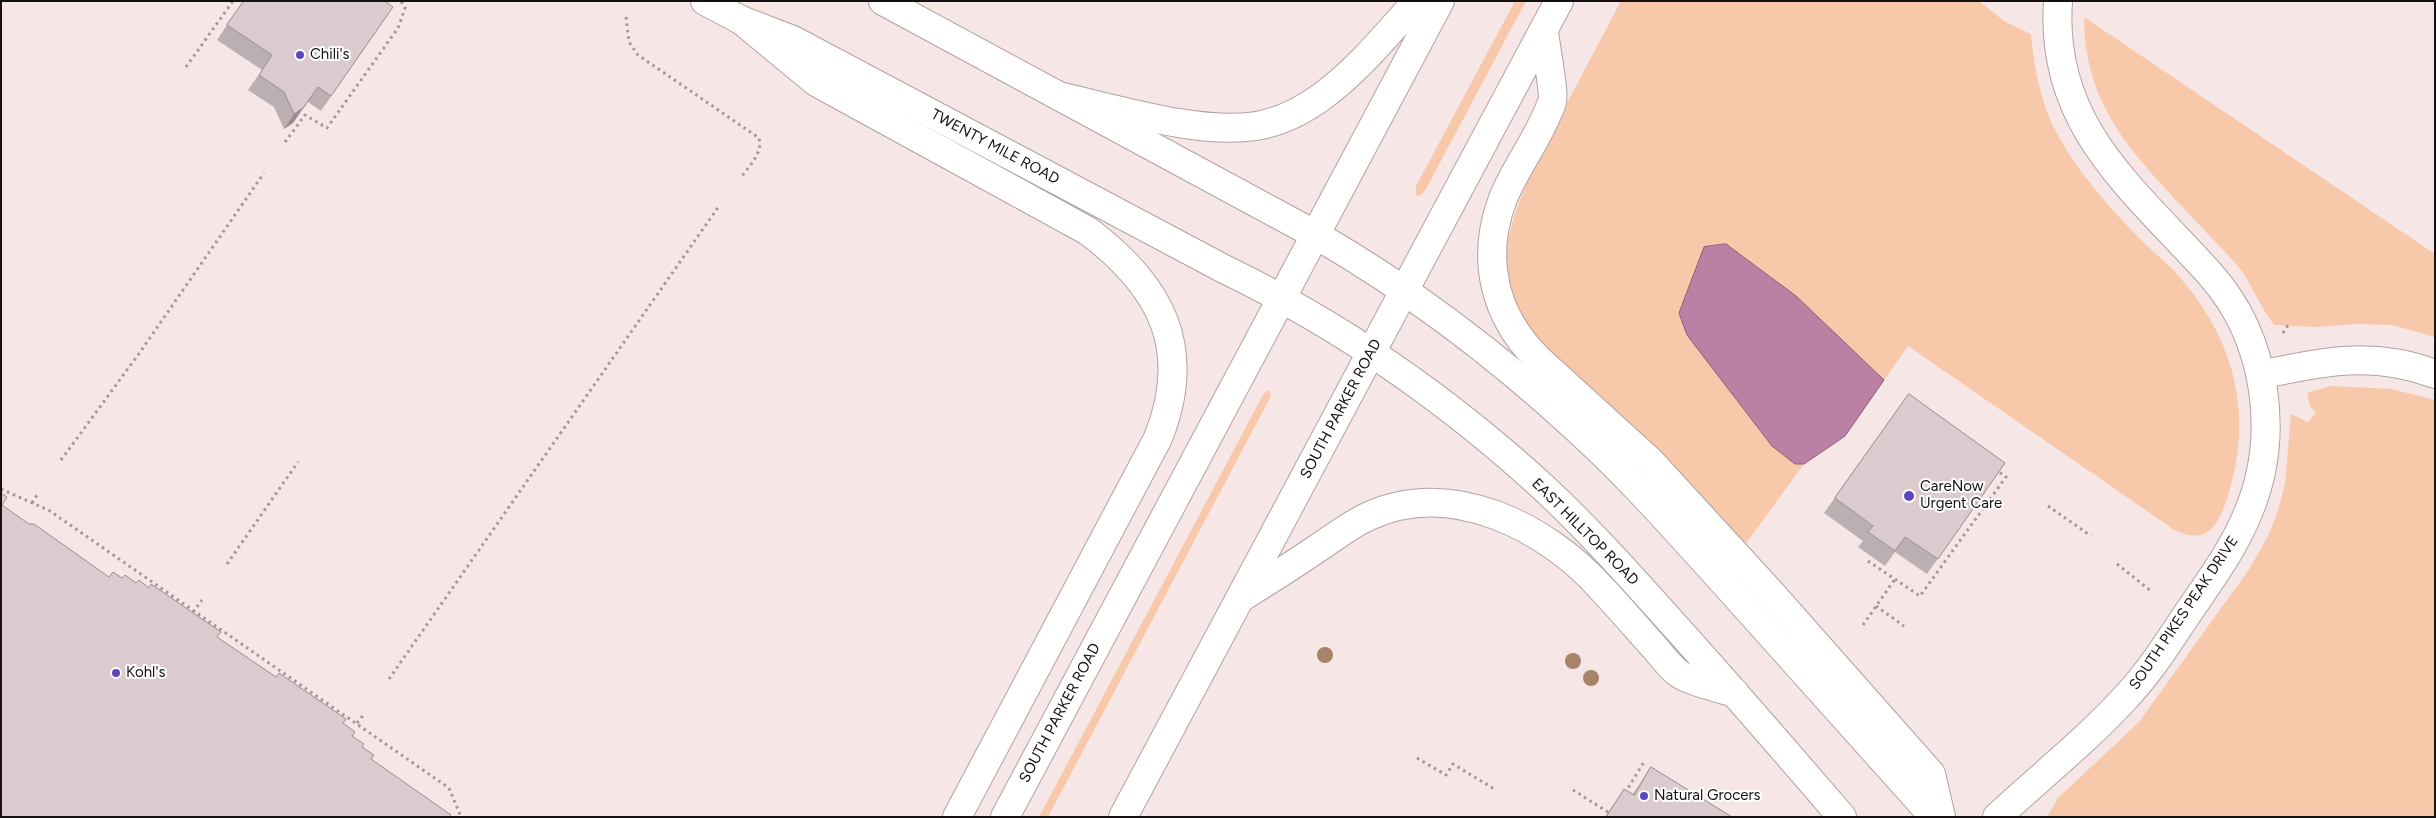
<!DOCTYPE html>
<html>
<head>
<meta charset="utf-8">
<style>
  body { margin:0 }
  #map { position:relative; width:2436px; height:818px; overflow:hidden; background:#f7e6e6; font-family:Figtree,sans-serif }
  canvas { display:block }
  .frame { position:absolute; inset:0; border:2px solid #161111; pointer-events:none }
</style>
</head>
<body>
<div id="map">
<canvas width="2436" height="818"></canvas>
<div class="frame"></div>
</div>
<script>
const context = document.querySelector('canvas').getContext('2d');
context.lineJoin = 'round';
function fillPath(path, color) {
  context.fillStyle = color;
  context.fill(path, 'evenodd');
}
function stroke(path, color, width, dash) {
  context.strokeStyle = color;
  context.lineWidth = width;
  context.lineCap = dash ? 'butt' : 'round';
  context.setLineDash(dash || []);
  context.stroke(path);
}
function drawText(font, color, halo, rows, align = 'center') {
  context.font = font + ' Figtree,sans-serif';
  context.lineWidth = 4;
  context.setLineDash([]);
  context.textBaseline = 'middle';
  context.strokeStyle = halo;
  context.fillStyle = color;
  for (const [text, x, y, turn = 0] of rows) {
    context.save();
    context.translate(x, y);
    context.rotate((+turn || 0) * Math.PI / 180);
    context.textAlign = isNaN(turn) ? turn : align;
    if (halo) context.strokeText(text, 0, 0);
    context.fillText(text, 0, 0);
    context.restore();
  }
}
fillPath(new Path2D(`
  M1515,1H1526L1426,189L1420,196L1416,195V186Z
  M1621,1H1979L2004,21L2031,34C2034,69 2042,108 2060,139C2081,176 2110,208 2140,239C2154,253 2171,266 2183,281C2236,344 2253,417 2228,496C2218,526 2206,547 2173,529L1908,346L1845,436L1804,464L1741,550L1549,353L1527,326L1512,299L1506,270V246L1515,213L1533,167Z
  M2084,17L2435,254V337L2392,325L2358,324L2316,327L2274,325C2261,308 2253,288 2241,270C2230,256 2217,244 2205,231C2144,164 2084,115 2084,17Z
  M2330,386L2392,389L2435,400V817H2047L2058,798L2139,722L2250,568L2269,534L2278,510L2285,484L2291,414L2308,422L2316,412L2310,407L2307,393Z
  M1269,390L1271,396L1048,817H1039L1264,393Z`), '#f7c9aa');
const water = new Path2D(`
  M1726,244L1796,296L1884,380L1845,436L1804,464H1795L1772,446L1687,335L1679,313L1704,247Z`);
fillPath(water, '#ba81a5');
stroke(water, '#895f79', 1);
const minor = new Path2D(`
  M2261,375C2322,361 2374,351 2435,374
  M1997,817C2040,777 2087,740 2126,697C2151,671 2170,639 2190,610C2211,579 2234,548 2248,513C2281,435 2267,338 2210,274C2135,190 2049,127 2058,1`);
const major = new Path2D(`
  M705,1L741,20L793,40L1224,269C1342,326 1447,399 1544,488C1590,531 1632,578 1674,625C1731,688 1786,752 1842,817
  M883,1L1316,235C1409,289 1498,356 1577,429C1631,478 1679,533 1728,587C1797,663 1865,740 1934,817`);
const highway = new Path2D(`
  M741,20L816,82L1088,231C1161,286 1194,348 1158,438L957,817
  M1544,31C1545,44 1555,93 1552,102C1540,137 1515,167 1502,201C1481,259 1494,315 1537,358L1650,461L1770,592L1931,774L1941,817
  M1062,97C1117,109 1200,135 1256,126C1280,122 1304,110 1324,95C1359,69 1388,33 1417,1
  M1242,597C1268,581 1293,565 1318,548C1335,537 1351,524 1369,516C1451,478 1547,527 1602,589C1620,608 1637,628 1655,648C1662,656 1669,666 1678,673C1686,680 1722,689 1735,693
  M1005,817L1440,1
  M1123,817L1559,1`);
stroke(minor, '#b1a2a2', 30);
stroke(major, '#b1a2a2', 30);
stroke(highway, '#b1a2a2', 30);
stroke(new Path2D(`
  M626,17L629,42L638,55L759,138C763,153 750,165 742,176
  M186,67L233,1
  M285,142L305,115L327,128L398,28L405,8L401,1
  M2283,333L2290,322
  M61,460L138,355L264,173
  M1,489L50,511L449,788L461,817
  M32,503L37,495
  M2048,506L2091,536
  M1868,561L1920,596L2006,477L1996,470
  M227,564L298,462
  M2117,564L2151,591
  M1876,606L1904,626
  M193,612L202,600
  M1863,625L1895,579
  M389,679L719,206
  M357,723L365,713
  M1417,758L1446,775L1453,764L1496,790
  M1573,790L1611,814
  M1625,793L1644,762`), '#a29696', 3, [2.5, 4]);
stroke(minor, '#fff', 28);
stroke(major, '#fff', 28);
stroke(highway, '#fff', 28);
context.fillStyle = '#a78469';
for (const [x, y] of [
  [1325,655],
  [1573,661],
  [1591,678]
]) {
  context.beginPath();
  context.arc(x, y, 8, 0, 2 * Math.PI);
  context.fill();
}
fillPath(new Path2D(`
  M243,1L393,7L321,111L308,102L293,123L284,129L274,107L248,90L262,70L217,40Z
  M1909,394L2005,463L1927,574L1895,552L1885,566L1858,547L1863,541L1824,513Z
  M1651,767L1732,817H1605L1624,789L1633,794Z`), '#bcafb2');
fillPath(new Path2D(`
  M303,108L293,123L284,129L294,114Z`), '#998e91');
const building = new Path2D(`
  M244,1H385L393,7L331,96L318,87L303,108L294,114L284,92L259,75L272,55L227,25Z
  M1909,394L2005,463L1938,559L1905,537L1895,551L1868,532L1873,526L1835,498Z
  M1,493L7,497L2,505L29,524H34L109,577L113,572L122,578L125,575L136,583L139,580L149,588L151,584L221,632L217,637L276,677L279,673L346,719L343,723L355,732L352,736L364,744L362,747L374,755L371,759L451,815L449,817H1Z
  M1651,767L1732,817H1606L1624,789L1634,795Z`);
fillPath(building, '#dbcbcf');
stroke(building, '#998e91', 1);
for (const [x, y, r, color] of [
  [300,55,5,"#5c46be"],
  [1909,496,6,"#5c46be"],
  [116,673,5,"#5c46be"],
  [1644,796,5,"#5c46be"]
]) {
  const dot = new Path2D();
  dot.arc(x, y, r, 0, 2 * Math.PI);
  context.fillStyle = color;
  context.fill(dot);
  stroke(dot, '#fff', 2);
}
drawText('15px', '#161111', '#fff', [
  ["Chili's",310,55],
  ["CareNow",1920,487],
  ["Urgent Care",1920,504],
  ["Kohl's",126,673],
  ["Natural Grocers",1654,796]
], 'left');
drawText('15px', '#161111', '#fff', [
  ["TWENTY MILE ROAD",995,147,28],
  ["SOUTH PARKER ROAD",1341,409,-62],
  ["EAST HILLTOP ROAD",1585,532,45],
  ["SOUTH PIKES PEAK DRIVE",2184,613,-56],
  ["SOUTH PARKER ROAD",1060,713,-62]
]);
</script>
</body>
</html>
